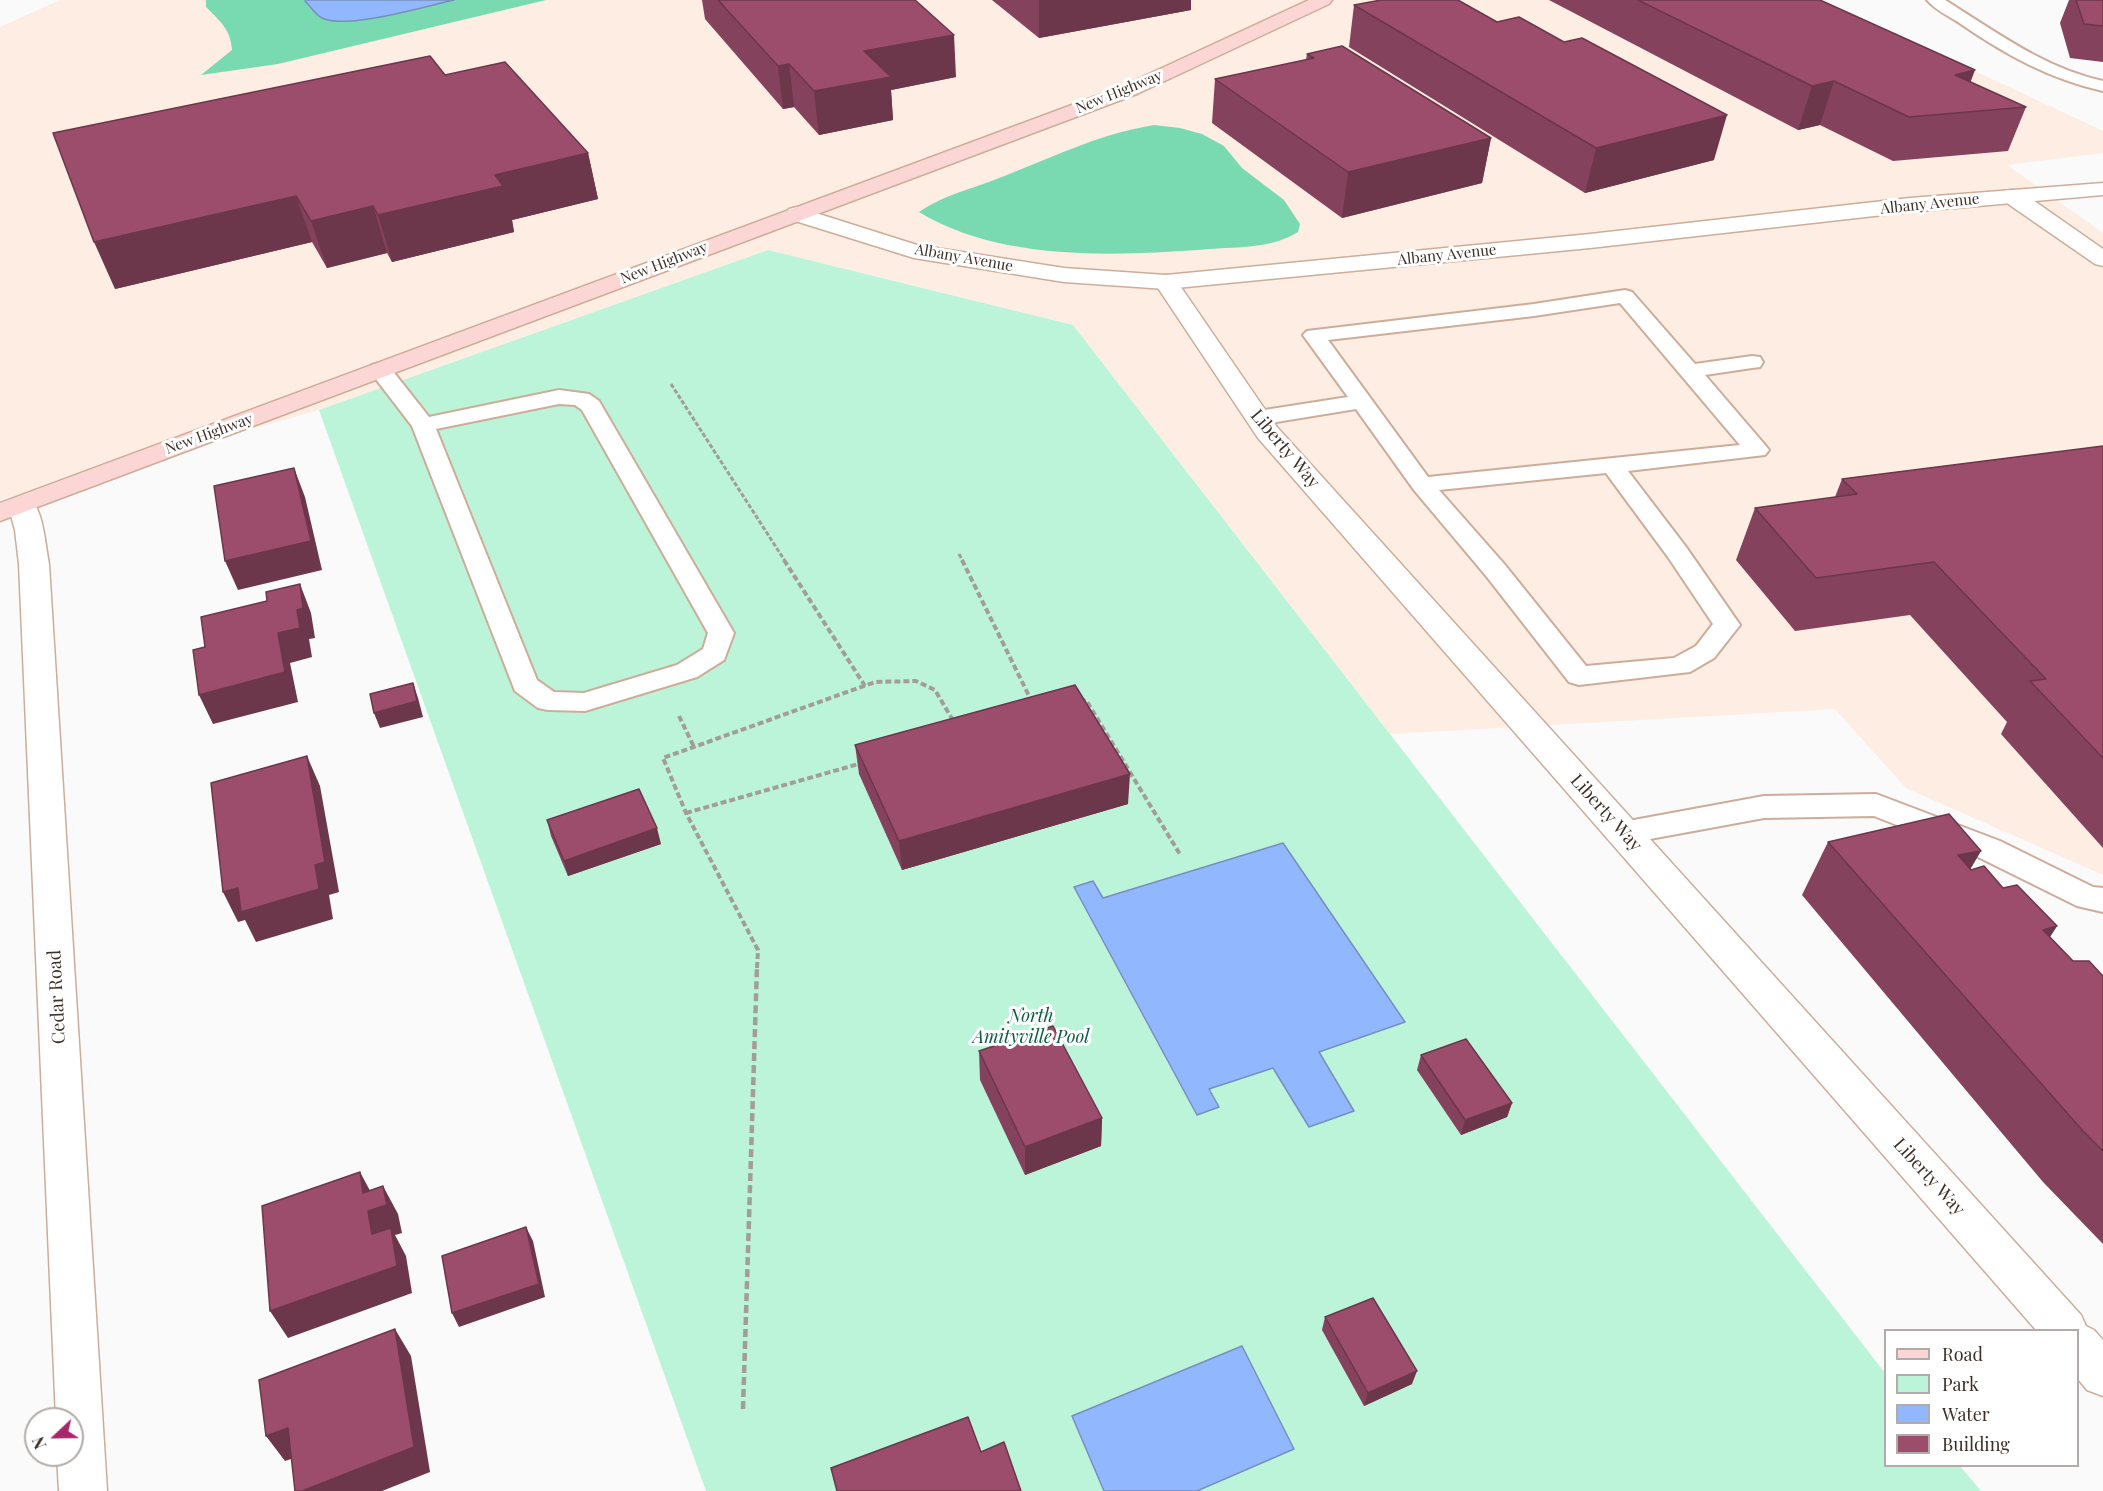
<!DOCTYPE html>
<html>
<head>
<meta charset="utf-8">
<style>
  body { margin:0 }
  #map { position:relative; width:2103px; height:1491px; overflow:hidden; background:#fafafa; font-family:"Playfair Display",serif }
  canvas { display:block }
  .legend { position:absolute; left:1884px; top:1329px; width:195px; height:138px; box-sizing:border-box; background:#fff; border:2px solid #b1aca9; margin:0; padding:8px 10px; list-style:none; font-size:18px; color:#3d3028 }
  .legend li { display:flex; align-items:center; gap:12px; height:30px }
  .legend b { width:30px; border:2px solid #b1aca9 }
  .north { position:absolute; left:24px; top:1407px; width:60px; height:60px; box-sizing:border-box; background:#fff; border:2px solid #b1aca9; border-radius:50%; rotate:248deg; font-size:16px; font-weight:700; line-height:24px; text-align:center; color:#3d3028 }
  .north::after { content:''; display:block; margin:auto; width:21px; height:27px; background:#ab256d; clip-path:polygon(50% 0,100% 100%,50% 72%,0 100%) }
</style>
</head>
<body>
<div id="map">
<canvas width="2103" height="1491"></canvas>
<ul class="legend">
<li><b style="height:8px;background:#fcd6d5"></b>Road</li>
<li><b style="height:16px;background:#bbf4d9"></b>Park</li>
<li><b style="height:16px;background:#91b8fe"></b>Water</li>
<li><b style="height:16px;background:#9b4d6b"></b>Building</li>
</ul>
<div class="north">N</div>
</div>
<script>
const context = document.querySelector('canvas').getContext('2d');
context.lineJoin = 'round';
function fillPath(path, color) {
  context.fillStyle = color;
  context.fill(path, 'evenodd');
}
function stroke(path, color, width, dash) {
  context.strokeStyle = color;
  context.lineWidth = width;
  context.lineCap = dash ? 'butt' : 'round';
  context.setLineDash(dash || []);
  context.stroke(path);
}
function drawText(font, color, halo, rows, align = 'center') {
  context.font = font + ' "Playfair Display",serif';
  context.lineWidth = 6;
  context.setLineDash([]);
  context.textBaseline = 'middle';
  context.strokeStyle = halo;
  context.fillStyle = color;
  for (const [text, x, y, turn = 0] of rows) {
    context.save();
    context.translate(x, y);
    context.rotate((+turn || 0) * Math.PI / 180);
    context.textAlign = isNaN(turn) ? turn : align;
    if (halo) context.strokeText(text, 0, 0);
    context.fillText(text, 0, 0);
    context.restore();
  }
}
fillPath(new Path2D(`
  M60,0H1823L2103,131V153L2007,165L2103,233V875L1906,788L1835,709L1390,734L1073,325L768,250L319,410L0,500V27Z`), '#fdede3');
fillPath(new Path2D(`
  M768,250L1073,325L1885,1373L1886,1466H1960L1981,1491H706L319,410Z`), '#bbf4d9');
fillPath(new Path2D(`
  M206,0H546L278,64L201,75L232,50C231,30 220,21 206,7Z
  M1154,125L1180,128L1202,134L1224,146L1242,168L1284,200L1300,224L1298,232C1273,248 1239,247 1209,249C1117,256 1001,262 919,212C944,195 966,191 994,180C1047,160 1097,134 1154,125Z`), '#79dab1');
const water = new Path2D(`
  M306,0H454C426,6 346,30 322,18C316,15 310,6 305,1Z
  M1283,843L1405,1022L1319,1052L1354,1111L1309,1127L1273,1068L1209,1089L1219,1107L1197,1115L1074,887L1093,881L1103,898Z
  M1242,1346L1294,1449L1197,1491H1104L1072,1416Z`);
fillPath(water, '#91b8fe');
stroke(water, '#788fbe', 1.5);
const service = new Path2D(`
  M1927,0H1945C1996,32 2044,68 2103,81V91C2050,79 2006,55 1961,24C1951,17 1935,10 1927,0Z
  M1625,290L1632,292L1695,364L1752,356L1760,357L1763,362L1760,367L1752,368L1705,375L1765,445L1769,450L1765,455L1628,471L1686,547L1740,625L1714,658L1690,672L1579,685L1569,682L1487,577L1414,490L1356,409L1258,425L1250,423L1247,418L1250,413L1258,411L1348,397L1303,335L1307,331L1534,304ZM1620,303L1740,445L1428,477L1328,340L1534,316ZM1606,473L1668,557L1713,624L1696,646L1674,658L1586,666L1505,565L1439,490Z
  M380,363L388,365L429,417L559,390L589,394L599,401L734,633L724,660L697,677L585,711L548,710L538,708L515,691L412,426L369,370L372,365ZM559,404L575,405L582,410L708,633L703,649L677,665L584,693L554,692L537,680L436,429Z
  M1876,794L2000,841L2093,887L2103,888V912L2077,906L1978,857L1874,816L1764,818L1623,844L1612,841L1608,833L1612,825L1623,822L1764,796Z`);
const minor = new Path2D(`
  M2012,190L2020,191L2103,249V266L2095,264L2004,201L2001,196L2004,191Z
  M1166,275L1174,277L1277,427L2081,1315L2086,1326L2094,1330L2103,1340V1396L2087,1390L2078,1379V1330H2036L1258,438L1154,282L1158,277Z
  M22,497L32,499C44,517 45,543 49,564L107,1491H59L57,1455H72V1419H56L19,564L15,530L8,505L12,499Z`);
const tertiary = new Path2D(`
  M2103,183V195L1910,212L1590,248L1166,289L1064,282L914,258L789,219L786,214L789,209L797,207L917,245L1064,268L1166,275L1590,234L1910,198Z`);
const secondary = new Path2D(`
  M1309,0H1332L1329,4L1137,94L0,521V503L1123,86Z`);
stroke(service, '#cdad9a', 4);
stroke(minor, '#cdad9a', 3);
stroke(tertiary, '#cdad9a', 3);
stroke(secondary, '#cdad9a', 3);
stroke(new Path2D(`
  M671,384L785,561
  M959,554L963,561`), '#a39d99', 3, [4.5, 2]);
stroke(new Path2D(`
  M784,560L865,686
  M962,560L1031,700
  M1080,702L1086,700L1181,856
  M679,716L694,747
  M686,813L862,763
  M757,968L758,950L686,813L663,758L875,682L916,681L935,690L954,722`), '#a39d99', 4, [6, 3]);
stroke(new Path2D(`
  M743,1409L757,966`), '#a39d99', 4.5, [8, 4]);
fillPath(service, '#fff');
fillPath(minor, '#fff');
fillPath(tertiary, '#fff');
fillPath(secondary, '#fcd6d5');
fillPath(new Path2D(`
  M702,0H915L956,77L891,90L893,120L819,135L794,107L783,109L705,19Z
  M992,0H1191V10L1039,38Z
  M1549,0H1820L1970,82L2026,107L2008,151L1893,161L1820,125L1798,130Z
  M2069,0H2103V62L2070,58L2060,23Z
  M1354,5L1497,22L1564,42L1714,160L1585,193L1349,47Z
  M1307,54L1491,138L1482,183L1342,218L1212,123L1215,79L1306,60Z
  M445,75L588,153L598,199L512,220L514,232L392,262L387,253L327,268L312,242L115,289Z
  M2103,446V848L2001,734L2007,722L1910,615L1795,631L1736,560L1755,508L1835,497L1842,479Z
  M855,745L1128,804L902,870L859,774Z
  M547,820L661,844L568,876L551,836Z
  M1828,842L1970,869L2003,888L2057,926L2050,937L2073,961L2103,976V1244L2043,1182L1802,895Z
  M979,1051L1102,1118L1101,1146L1025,1175L980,1080Z
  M1421,1055L1512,1103L1507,1117L1461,1135L1417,1070Z
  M1325,1317L1412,1384L1364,1406L1322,1330Z`), '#85425c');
fillPath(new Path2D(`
  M1039,0H1191V10L1039,38Z
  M954,35L956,77L891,90L893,120L819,135L814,91L864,51Z
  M789,64L794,107L783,109L778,66Z
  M1975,70L1959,113L1955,75Z
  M1834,81L1820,125L1798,130L1812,86Z
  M1727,115L1714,160L1585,193L1596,148Z
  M1491,138L1482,183L1342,218L1348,172Z
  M588,153L598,199L512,220L514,232L392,262L378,215L495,175Z
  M296,196L312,242L115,289L94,242Z
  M373,206L387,253L327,268L311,221Z
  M294,468L305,497L322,570L238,590L225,561Z
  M300,584L311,613L315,638L309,639L312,657L290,663L298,702L213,724L199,695L297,610Z
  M413,683L418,698L423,717L380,728L374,713Z
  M307,756L320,786L339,892L329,895L333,919L256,942L245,920L238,922L223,892L315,865Z
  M1130,774L1128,804L902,870L899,841Z
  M657,828L661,844L568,876L564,861Z
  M1981,851L1950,904L1958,855Z
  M2057,926L2022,979L2043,930Z
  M1512,1103L1507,1117L1461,1135L1465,1120Z
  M1102,1118L1101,1146L1025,1175V1147Z
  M360,1172L375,1200L383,1186L398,1214L402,1233L395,1235L406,1256L412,1293L288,1338L270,1311L372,1234L363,1193Z
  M526,1227L533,1241L545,1297L459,1327L452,1313Z
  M395,1329L411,1356L430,1472L382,1491H302Z
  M1417,1371L1412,1384L1364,1406L1368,1393Z
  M288,1428L306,1454L285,1461L266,1436Z`), '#6c364b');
const building = new Path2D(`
  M718,0H915L954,35L864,51L891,77L814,91L789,64L778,66Z
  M1381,0H1458L1497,22L1519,17L1564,42L1582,38L1727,115L1596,148L1354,5Z
  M1638,0H1820L1975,70L1955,75L2026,107L1909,117L1834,81L1812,86Z
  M2076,0H2103V26L2084,24Z
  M1342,46L1491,138L1348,172L1215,79L1314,58L1307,54Z
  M430,56L445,75L505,62L588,153L495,175L503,186L378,215L373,206L311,221L296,196L94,242L53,133Z
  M2103,446V758L2030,681L2046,679L1934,562L1816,578L1755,508L1857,494L1842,479Z
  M294,468L311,541L225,561L214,486Z
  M300,584L303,608L297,610L300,628L278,633L285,672L199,695L193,650L205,647L201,617L267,601L266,592Z
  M413,683L417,701L374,713L370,694Z
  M1075,685L1130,774L899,841L855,745Z
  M307,756L325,862L315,865L319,889L241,912L238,888L223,892L211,783Z
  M639,789L657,828L564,861L547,820Z
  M1949,814L1981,851L1958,855L1971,870L1984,866L2003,888L2017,885L2057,926L2043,930L2073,961H2089L2103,976V1151L2083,1131L1828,842Z
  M1053,1026L1102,1118L1025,1147L979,1051Z
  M1466,1039L1512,1103L1465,1120L1421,1055Z
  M360,1172L363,1193L383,1186L387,1205L368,1211L372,1234L391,1228L397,1266L270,1311L262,1206Z
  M526,1227L539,1284L452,1313L442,1256Z
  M1373,1298L1417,1371L1368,1393L1325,1317Z
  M395,1329L414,1447L302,1491H295L288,1428L266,1436L259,1380Z
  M968,1417L981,1452L1004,1442L1021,1491H837L831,1468Z`);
fillPath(building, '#9b4d6b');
stroke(building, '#6c364b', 1.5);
drawText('15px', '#3d3028', '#fff', [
  ["New Highway",1119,92,-22],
  ["Albany Avenue",1930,204,-6],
  ["Albany Avenue",1447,255,-6],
  ["Albany Avenue",964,258,10],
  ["New Highway",664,263,-21],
  ["New Highway",209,434,-20]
]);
drawText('18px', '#3d3028', '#fff', [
  ["Liberty Way",1285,449,50],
  ["Liberty Way",1606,813,48],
  ["Cedar Road",57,997,-93],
  ["Liberty Way",1929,1177,48]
]);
drawText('italic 18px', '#0d5b41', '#fff', [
  ["North",1031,1016],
  ["Amityville Pool",1031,1037]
]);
</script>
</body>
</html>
